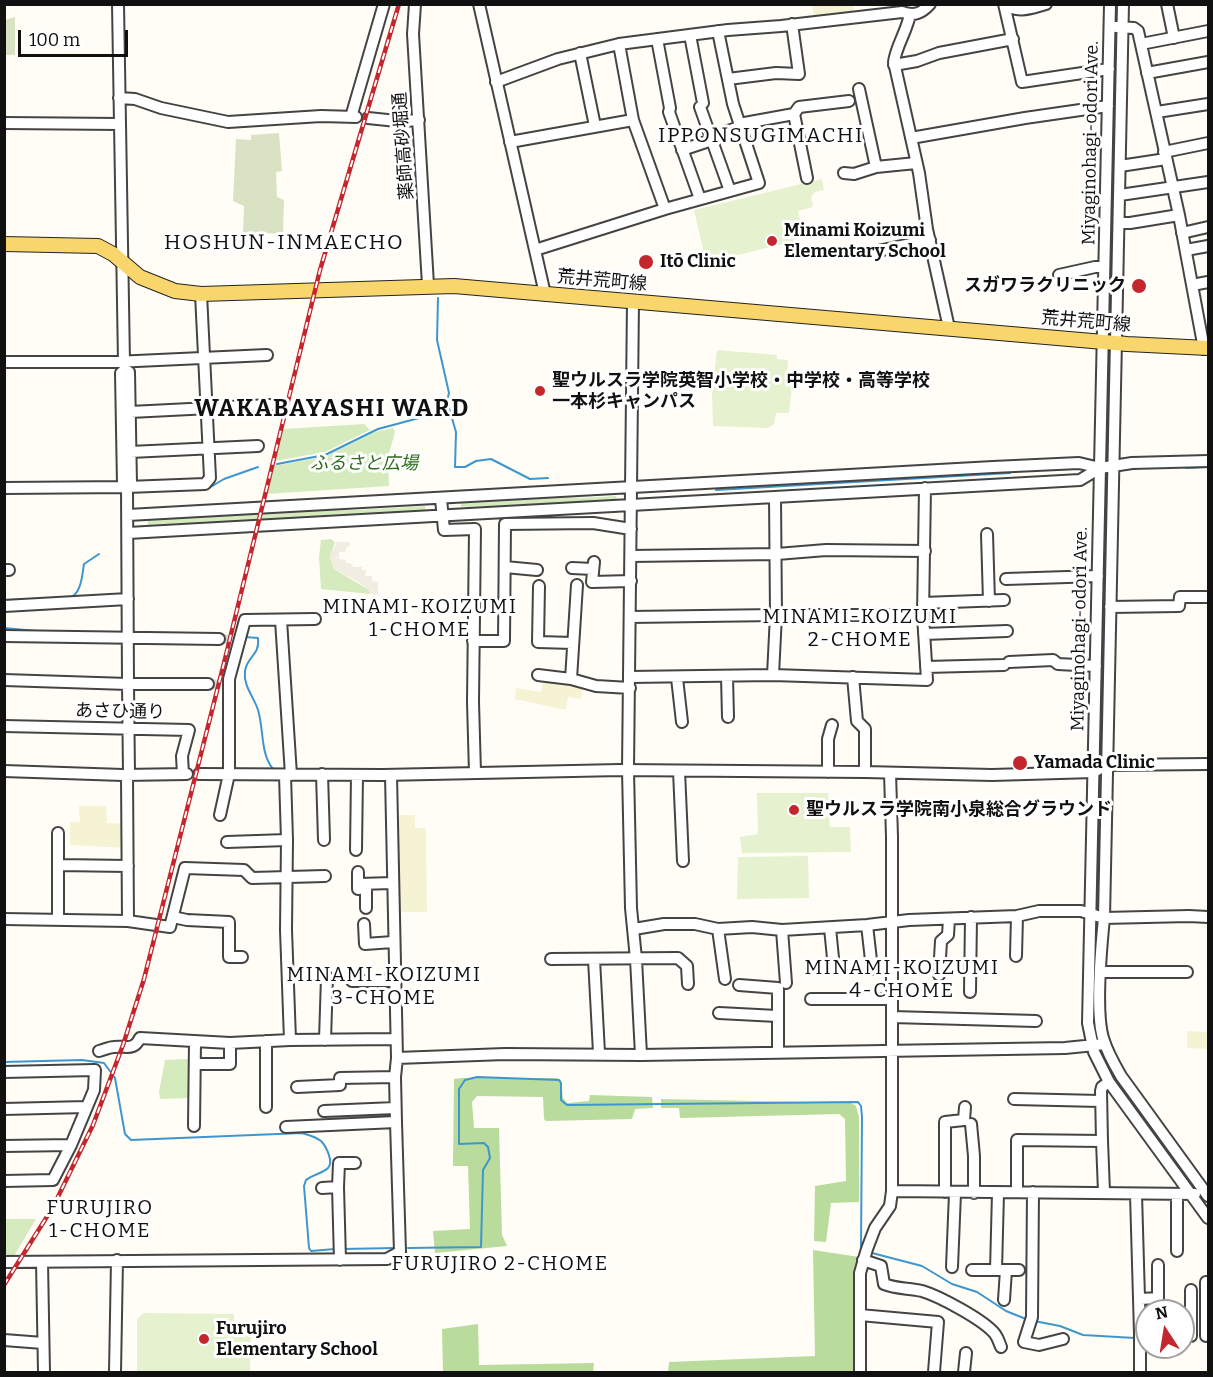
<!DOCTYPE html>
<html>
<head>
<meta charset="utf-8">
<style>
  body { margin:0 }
  #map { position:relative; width:1213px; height:1377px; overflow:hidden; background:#fffdf5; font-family:Bitter,serif }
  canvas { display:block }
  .frame { position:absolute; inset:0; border:6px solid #111; pointer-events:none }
  .north { position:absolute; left:1135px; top:1299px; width:60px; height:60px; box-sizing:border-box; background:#fff; border:2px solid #a0a0a0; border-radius:50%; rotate:348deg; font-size:16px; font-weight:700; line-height:24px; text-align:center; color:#111 }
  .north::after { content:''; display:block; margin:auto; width:21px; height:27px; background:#c4262e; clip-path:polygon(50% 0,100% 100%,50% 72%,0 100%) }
  .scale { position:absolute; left:18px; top:30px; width:110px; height:27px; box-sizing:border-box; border:3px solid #111; border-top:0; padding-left:8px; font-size:18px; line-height:21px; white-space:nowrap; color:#111; -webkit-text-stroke:4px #fff; paint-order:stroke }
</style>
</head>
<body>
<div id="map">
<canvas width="1213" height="1377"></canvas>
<div class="frame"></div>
<div class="north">N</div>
<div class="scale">100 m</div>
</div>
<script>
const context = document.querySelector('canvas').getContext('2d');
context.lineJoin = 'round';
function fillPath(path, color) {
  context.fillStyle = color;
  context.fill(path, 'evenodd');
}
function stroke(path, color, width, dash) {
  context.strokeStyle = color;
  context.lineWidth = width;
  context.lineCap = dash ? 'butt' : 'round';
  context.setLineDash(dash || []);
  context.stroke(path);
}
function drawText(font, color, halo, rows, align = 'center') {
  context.font = font + ' Bitter,"Noto Sans JP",serif';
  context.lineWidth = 6;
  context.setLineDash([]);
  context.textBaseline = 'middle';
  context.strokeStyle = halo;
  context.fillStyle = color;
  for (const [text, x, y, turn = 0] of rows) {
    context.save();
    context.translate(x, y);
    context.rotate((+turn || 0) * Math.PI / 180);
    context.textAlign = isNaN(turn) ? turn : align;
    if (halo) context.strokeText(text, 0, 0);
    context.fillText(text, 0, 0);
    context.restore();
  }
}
fillPath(new Path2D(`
  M812,5H853L855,14L817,18L814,16Z
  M543,680L583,685L581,699L568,697L566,710L515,699L516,688L541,692Z
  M79,806H106L107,823L125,824L126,848L70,845V822H80Z
  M394,815H415V828H426L427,912H396Z
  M1187,1031L1208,1032V1049L1187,1048Z`), '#f6f3d4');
fillPath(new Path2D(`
  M364,424L370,430L325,452L275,461L283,429Z
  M393,428L395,432L388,457L389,486L267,494L273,466L324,457L375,432Z
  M546,496L581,498L616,496L617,503L461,507V501Z
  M425,506L426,513L215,524L182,523L148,525L147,518L317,509L357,510Z
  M331,539L335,542L330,558L334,569L369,590L370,594L321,589L319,557L321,540Z
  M188,1059L189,1098L160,1099L159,1092L165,1060Z
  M4,1219H36L14,1256H5Z`), '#d5ebbd');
fillPath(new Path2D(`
  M462,1078H557L561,1080L563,1098L567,1103L589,1101L590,1095L652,1097L653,1108L635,1109L632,1119L546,1121L544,1119L543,1097L477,1096L472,1102L474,1128H499L502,1235L507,1246L435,1253L433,1231L470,1229L468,1166H453L454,1079Z
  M661,1099L851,1103L856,1106L859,1117V1202L831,1203L826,1242L814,1241L815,1186L846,1181L845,1119L839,1114L680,1118L679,1108H661Z
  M813,1250L859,1257L856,1372H668L669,1362L815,1356Z
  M478,1324L479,1365L594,1363L593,1372H443L442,1329Z`), '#b9dc9c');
fillPath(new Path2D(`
  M15,17V55H5V20Z
  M279,133L282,171L276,172L277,197L284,200L283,234L243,232L244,206L233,201L236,139L251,140V135Z`), '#d9e3c4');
fillPath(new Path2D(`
  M822,179L824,190L815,192L811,197L813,207L798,211L800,219L794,241L706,263L694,210Z
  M717,350L777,355V359L788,360L786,386L792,387L789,413H776L774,424L768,428L713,426L712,394Z
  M757,793H828L830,827H850L851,852L742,853L740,837L758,834Z
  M808,856L809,898L737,899L738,857Z
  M144,1313L234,1314L233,1331L251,1330L250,1372H137V1319Z`), '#e6f2cf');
fillPath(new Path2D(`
  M336,542H350V545L346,548L345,552H339V559L346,560V563L352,564L353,567H362V570H366L365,576H372V581L378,582V595L371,594L369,590L355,580L334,569L330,558L331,551L335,547Z`), '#f1ede2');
stroke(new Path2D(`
  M438,298L437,340L449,393L447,401L456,432L455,467H465L476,461L491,459L530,479L548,478
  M277,464L325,455L378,429L434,414L446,402
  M1186,468L1208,467
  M209,488L224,479L258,467
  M716,490L1010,473
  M70,598C82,592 82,575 84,564L99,554
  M4,600L44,599
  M4,628L47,632
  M245,637L258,638C260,656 247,656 245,671C243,686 254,697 258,710C264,729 260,753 273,769L278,770
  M4,1062L82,1060L104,1063L115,1078L125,1134L131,1140L302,1133C308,1135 316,1137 321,1141C326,1146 334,1162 328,1168C323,1173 312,1175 306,1180L304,1186L309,1248L311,1251L335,1249
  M408,1248L481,1247L483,1170L490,1158L488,1147L484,1143L459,1144V1089L465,1080L477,1077L559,1080L561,1083V1100L567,1105L858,1102L861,1106L862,1117L861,1247
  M343,1249L395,1248
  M872,1253L922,1266L952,1284L977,1292L1006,1311L1026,1319
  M1034,1321L1060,1326L1083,1335L1135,1338
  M1183,1342L1190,1341`), '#3f96cf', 2);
stroke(new Path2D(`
  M219,639L232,640
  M208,684L220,685`), '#dbdad3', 10, [10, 5]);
const minor = new Path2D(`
  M118,4L124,362L125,370L129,372L131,484L127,487
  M415,4L413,34L428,285
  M479,4L545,294
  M1004,4L1022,82L1109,69
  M1005,4C1018,14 1031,8 1046,4
  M1110,4L1088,1023L1094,1052L1109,1082L1208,1218
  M1123,4L1104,918C1101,948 1095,1011 1103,1038C1107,1052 1114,1064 1121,1076L1208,1196
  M1167,4L1174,38
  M910,14C907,31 896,46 894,62L919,173L927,229L949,328
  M1116,27L1134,28L1138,31L1179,215L1204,349
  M690,35L703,103
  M657,39L670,108L669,112L700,199
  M619,44L633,120L665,209
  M1141,44L1208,31
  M580,53L595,126
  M894,65L917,61L939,53L1013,39
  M1147,73L1208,62
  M728,79L776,73L799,74L792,24
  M496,82L558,59L619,44L728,30L781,26L902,12C914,16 921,14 930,4
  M859,89L876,167
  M119,98L135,99L161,108L228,122L321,116L356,117
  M700,107L730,191
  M1157,112L1208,104
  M794,114L807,178
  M351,117L384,4
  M368,118L397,121L419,120
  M4,123L120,124
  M739,124L794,114L799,107L849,101
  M711,137L739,127
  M911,138L1025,118L1108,106
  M510,142L633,120
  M682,150L712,140
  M1164,152L1208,143
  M1120,166L1166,159
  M844,173L854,174L876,167L916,163
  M1120,195L1208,182
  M1119,223H1130L1179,215
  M1182,233L1208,227
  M535,250L665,209L759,183L733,104L718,31
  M1186,250L1208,246
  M873,252L930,240
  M1059,275L1095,267H1104
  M1192,285L1208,282
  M633,301L628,770L631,908L636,959L641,1055
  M4,362H115L267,355
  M125,370L121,373L123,485L127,487L128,684H208
  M130,412L270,405
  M130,452L258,446
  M4,488L127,487L205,484L210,478L201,294
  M441,499L444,530L475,529L473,702L475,773
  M128,515L993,467L1079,463L1100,468L1132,463L1208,461
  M128,533L1080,480L1100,468
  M987,534L989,601
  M631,556L777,554L826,550L925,551
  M594,562L592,582L631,581
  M505,567L537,570
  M572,568L593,569
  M4,570H9
  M1006,579L1098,576
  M539,586L538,642L573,643
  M923,603L1004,600
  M4,606L128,599
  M1110,607L1179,606L1180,597H1208
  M630,617L776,615L775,497
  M281,620L291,775
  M924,634L1007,631
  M4,636L219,639
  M473,641H504L505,524L593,523L631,529
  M1009,662L1053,660L1058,664L1096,666
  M926,667L1004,665
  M538,675L571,679L596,686L630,688
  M773,675L776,615H923
  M630,677L773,675L927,680L923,615L925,488
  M727,677L728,717
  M853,677L857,721L865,729V772
  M677,678L682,722
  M571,679L577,585
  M4,680L128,684L129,775
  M4,726L189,730L182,756L183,774
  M4,771L123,775L187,774
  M679,771L683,861
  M828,772V739L832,725
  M199,774L383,775L620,770L865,772L992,775L1094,772L1106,765L1208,764
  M322,774L324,840
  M127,775L128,921
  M285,775L287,840L286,930L290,1040
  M391,775L397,1058
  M220,815L229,774V679L245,620L315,619
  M58,833V920
  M227,842L287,840
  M356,850L357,775
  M58,865L128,866
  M358,872V889L366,888V908
  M359,884L392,883
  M173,917L187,920L229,922V957H242
  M4,919L128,921L170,927L185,868L244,870L252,878L325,876
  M364,924L365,944L393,942
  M867,925L872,969
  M830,928L834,968
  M634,929L664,924H695L718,929L752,927L782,930L867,925L909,920L1017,916L1039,911H1081L1104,918L1189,916L1208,917
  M718,929L725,979
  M782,930L786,983
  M1016,956L1017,916
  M551,959L678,958L687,966L688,984
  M594,959L599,1053
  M1101,972H1187
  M939,975L941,941L948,935L949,919
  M352,981H394
  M739,985L778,988V1051
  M970,992L971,917
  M811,999H891
  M719,1013L777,1016
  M892,1017L1036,1021
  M325,1040L327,977
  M99,1051C104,1050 109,1047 114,1047C126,1045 133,1052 140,1038L230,1043L290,1040L396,1039
  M195,1064H230V1043
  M4,1072L95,1070L94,1090L71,1145L53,1180L4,1181
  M297,1087L340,1085V1078L395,1077
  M1014,1099L1100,1101
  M266,1107V1041
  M4,1109L86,1107
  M324,1111L395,1108
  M971,1124L974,1156V1193
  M194,1126L195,1042
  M286,1127L396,1122
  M1102,1141L1101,1091L1102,1087L1109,1082
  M4,1146L71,1145
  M338,1187L339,1163H355
  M322,1188L338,1187L340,1260
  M892,1191L1195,1194
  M945,1192V1122L964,1120L965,1107
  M1017,1192V1140L1102,1141L1104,1192
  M1033,1192L1032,1317L1024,1342L1039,1345L1063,1339
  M1136,1194L1140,1333V1372
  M1177,1194V1251
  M863,1260L881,1266L884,1284C896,1289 909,1288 922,1291C939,1296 984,1320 995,1334C998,1338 999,1342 1001,1347
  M4,1262L387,1259L400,1252L396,1122L395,1077L397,1058L505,1054L641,1055L1065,1048L1105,1044
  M42,1262L44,1372
  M952,1267L955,1193
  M972,1270H1019
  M996,1270L998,1193
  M1206,1282V1336
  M1191,1290V1336
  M1140,1299L1158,1298V1265
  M1004,1300L1006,1270
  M860,1315L938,1322L934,1372
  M4,1340L43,1343
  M115,1372L117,1260
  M860,1372V1273L867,1249L875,1228L890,1206L892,1191V837L890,773
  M964,1372L966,1353`);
const major = new Path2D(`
  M4,244L98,246L113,254L140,277L175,291L201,294L454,286L1127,344L1208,348`);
stroke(minor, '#444', 14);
stroke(major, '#222', 16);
stroke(minor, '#fff', 10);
stroke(major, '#f9d66b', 14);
const rail = new Path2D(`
  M4,1285L53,1207L93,1125L123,1045L144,979L224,663L320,270L399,4`);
stroke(rail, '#c4262e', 4.5);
stroke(rail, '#fff', 2, [7]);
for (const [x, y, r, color] of [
  [772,241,6,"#c4262e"],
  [646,262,8,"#c4262e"],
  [1139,286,8,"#c4262e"],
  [540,391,6,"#c4262e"],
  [1020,763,8,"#c4262e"],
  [794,810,6,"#c4262e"],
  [204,1339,6,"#c4262e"]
]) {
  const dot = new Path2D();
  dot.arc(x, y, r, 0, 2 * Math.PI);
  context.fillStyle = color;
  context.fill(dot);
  stroke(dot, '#fff', 2);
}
drawText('18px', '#111', '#fff', [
  ["Miyaginohagi-odori Ave.",1091,143,-89],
  ["薬師高砂堀通",404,146,-94],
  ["荒井荒町線",602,281,5],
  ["荒井荒町線",1086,322,5],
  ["Miyaginohagi-odori Ave.",1080,629,-89],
  ["あさひ通り",120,712,1]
]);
drawText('bold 18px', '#111', '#fff', [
  ["Minami Koizumi",784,231],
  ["Elementary School",784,252],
  ["Itō Clinic",660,262],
  ["スガワラクリニック",1126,286,"right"],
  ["聖ウルスラ学院英智小学校・中学校・高等学校",552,381],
  ["一本杉キャンパス",552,402],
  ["Yamada Clinic",1034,763],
  ["聖ウルスラ学院南小泉総合グラウンド",806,810],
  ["Furujiro",216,1329],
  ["Elementary School",216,1350]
], 'left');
drawText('italic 18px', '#2f6b1f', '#fff', [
  ["ふるさと広場",364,464]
]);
context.letterSpacing = '1.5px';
drawText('20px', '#111', '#fff', [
  ["MINAMI-KOIZUMI",420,607],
  ["1-CHOME",420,630],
  ["MINAMI-KOIZUMI",860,617],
  ["2-CHOME",860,640],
  ["MINAMI-KOIZUMI",902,968],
  ["4-CHOME",902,991],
  ["MINAMI-KOIZUMI",384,975],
  ["3-CHOME",384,998],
  ["FURUJIRO",100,1208],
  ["1-CHOME",100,1231],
  ["FURUJIRO 2-CHOME",500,1264]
]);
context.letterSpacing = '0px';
context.letterSpacing = '1.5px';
drawText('21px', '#111', '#fff', [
  ["IPPONSUGIMACHI",761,136],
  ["HOSHUN-INMAECHO",284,243]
]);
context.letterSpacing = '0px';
context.letterSpacing = '1.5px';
drawText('bold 24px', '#111', '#fff', [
  ["WAKABAYASHI WARD",332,409]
]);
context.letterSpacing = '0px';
</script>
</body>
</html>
